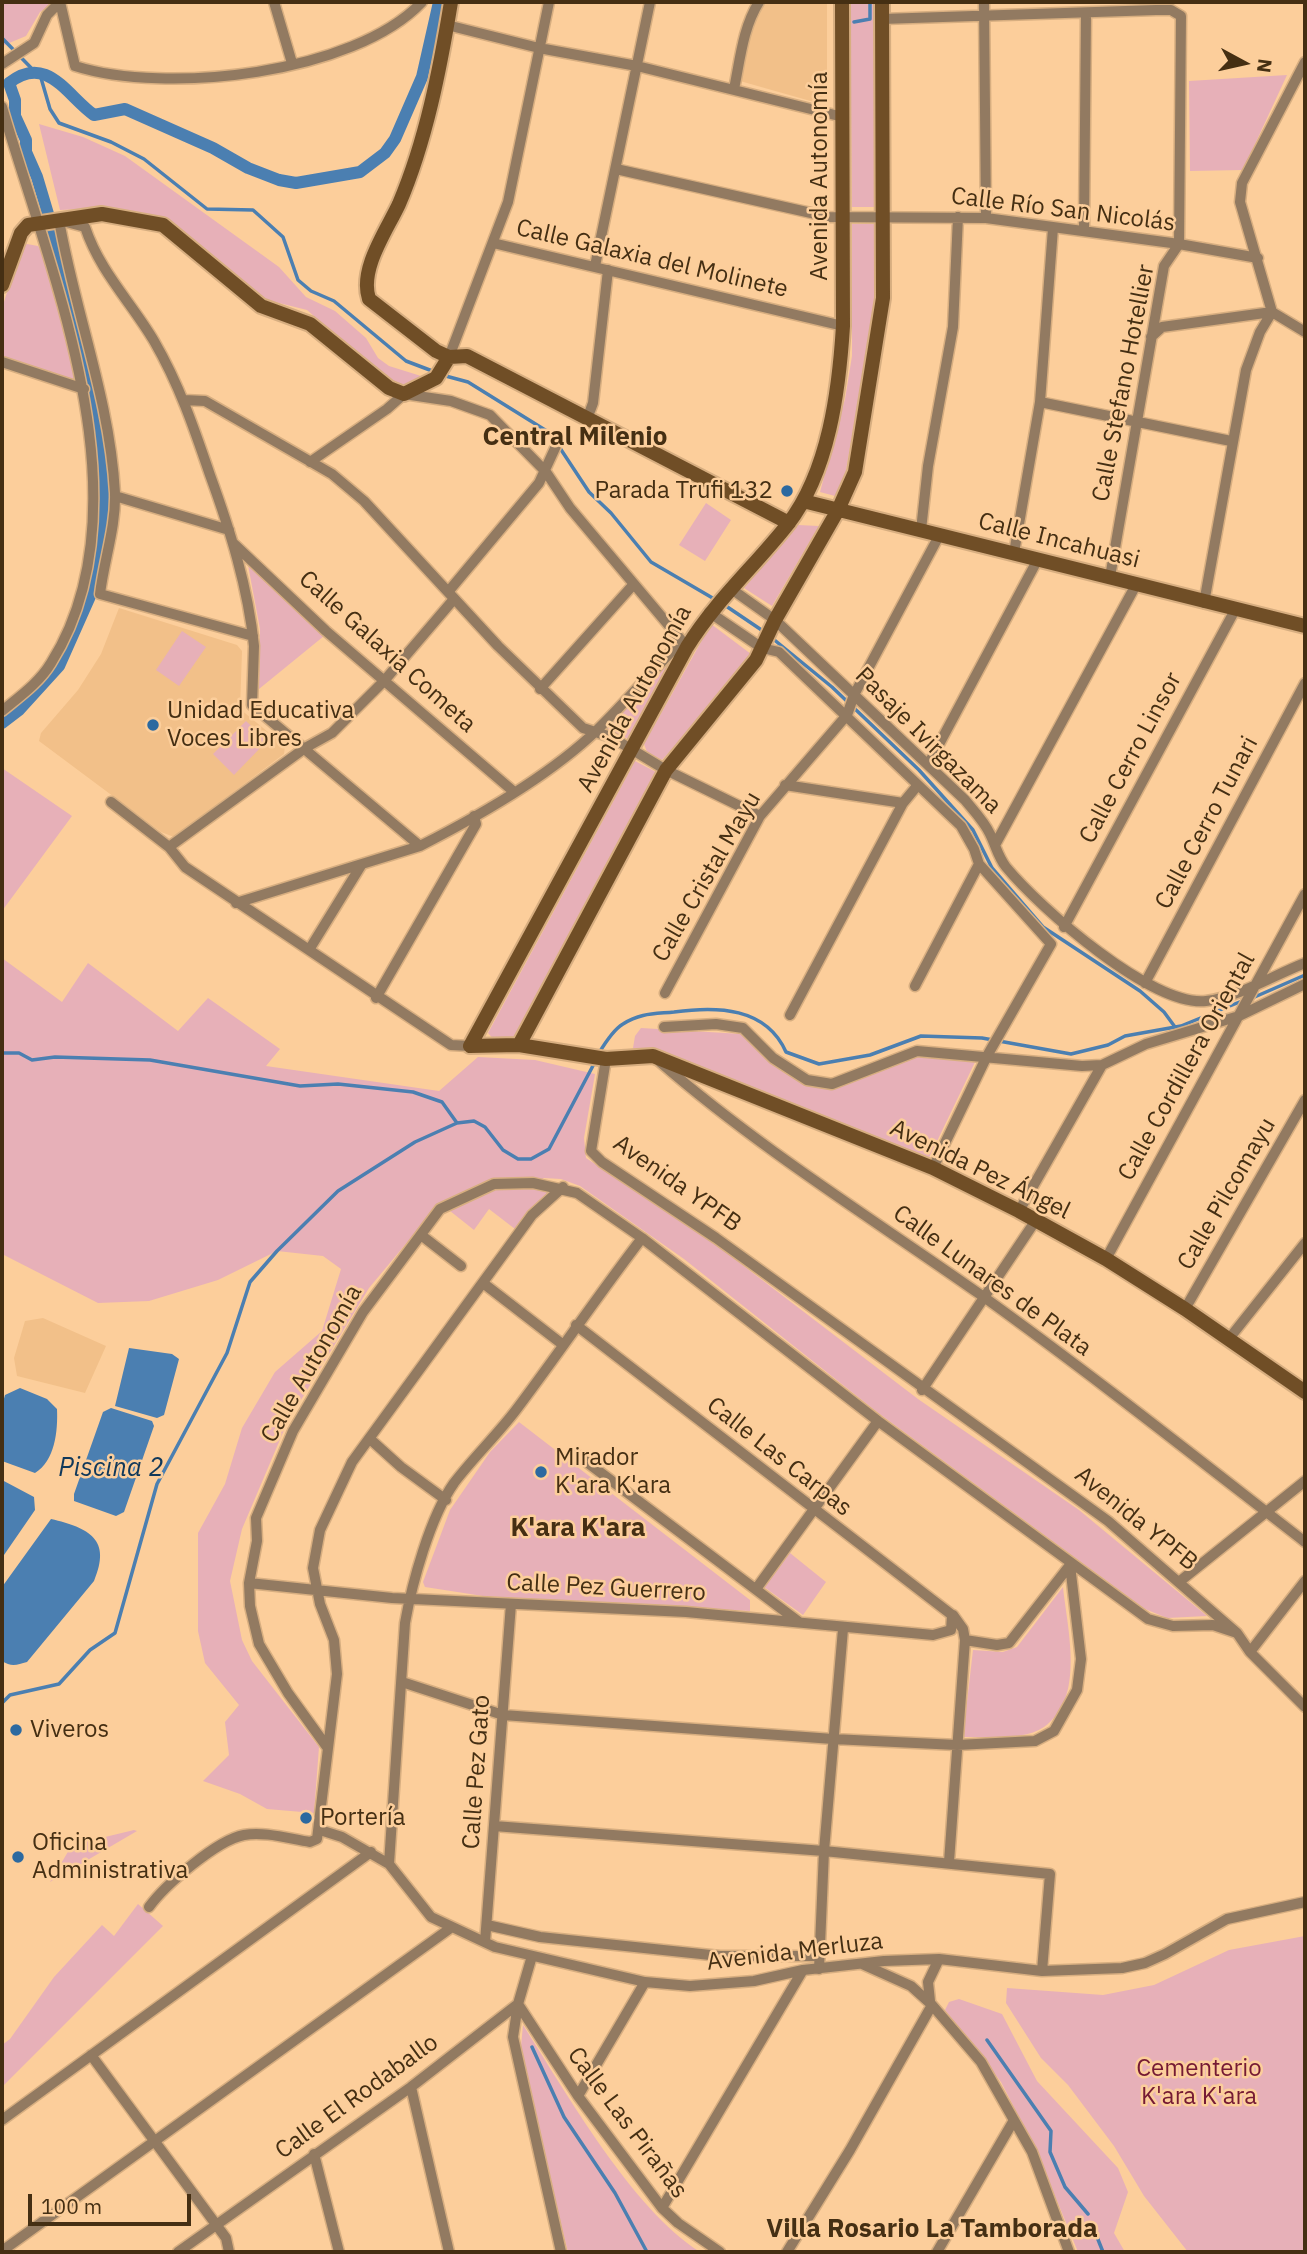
<!DOCTYPE html>
<html>
<head>
<meta charset="utf-8">
<style>
  body { margin:0 }
  #map { position:relative; width:1307px; height:2254px; overflow:hidden; background:#fcce9b; font-family:"IBM Plex Sans",sans-serif }
  canvas { display:block }
  .frame { position:absolute; inset:0; border:4px solid #452f13; pointer-events:none }
  .north { position:absolute; left:1209px; top:28px; width:70px; height:70px; -webkit-text-stroke:5px #fcce9b; paint-order:stroke; rotate:98deg; font-size:19px; font-weight:700; line-height:28px; text-align:center; color:#452f13 }
  .north::after { content:''; display:block; margin:auto; width:24px; height:32px; background:#452f13; clip-path:polygon(50% 0,100% 100%,50% 72%,0 100%) }
  .scale { position:absolute; left:28px; top:2194px; width:163px; height:32px; box-sizing:border-box; border:4px solid #452f13; border-top:0; padding-left:9px; font-size:21px; line-height:24px; white-space:nowrap; color:#452f13; -webkit-text-stroke:5px #fcce9b; paint-order:stroke }
</style>
</head>
<body>
<div id="map">
<canvas width="1307" height="2254"></canvas>
<div class="frame"></div>
<div class="north">N</div>
<div class="scale">100 m</div>
</div>
<script>
const context = document.querySelector('canvas').getContext('2d');
context.lineJoin = 'round';
function fillPath(path, color) {
  context.fillStyle = color;
  context.fill(path, 'evenodd');
}
function stroke(path, color, width, dash) {
  context.strokeStyle = color;
  context.lineWidth = width;
  context.lineCap = dash ? 'butt' : 'round';
  context.setLineDash(dash || []);
  context.stroke(path);
}
function drawText(font, color, halo, rows, align = 'center') {
  context.font = font + ' "IBM Plex Sans",sans-serif';
  context.lineWidth = 5;
  context.setLineDash([]);
  context.textBaseline = 'middle';
  context.strokeStyle = halo;
  context.fillStyle = color;
  for (const [text, x, y, turn = 0] of rows) {
    context.save();
    context.translate(x, y);
    context.rotate((+turn || 0) * Math.PI / 180);
    context.textAlign = isNaN(turn) ? turn : align;
    if (halo) context.strokeText(text, 0, 0);
    context.fillText(text, 0, 0);
    context.restore();
  }
}
fillPath(new Path2D(`
  M766,2H827V94L814,102L740,81L754,23Z
  M119,608L237,645L242,651L240,709L285,746L284,754L174,837L161,832L39,741L41,733L78,690L101,654Z
  M43,1318L106,1346L85,1393L17,1376L14,1358L25,1321Z`), '#f2c089');
fillPath(new Path2D(`
  M2,2H55L40,12L26,36L2,46Z
  M850,2H874L876,207H852Z
  M1287,75L1243,170L1190,171L1189,81Z
  M39,124L83,137L125,156L279,267L306,297L335,311L366,338L378,358L389,366L421,376L408,385L398,384L382,376L307,310L267,300L166,219L104,208L60,210Z
  M852,224H876V297L845,476L835,496L820,492L845,399L852,356Z
  M27,244L38,246L42,253L76,376L74,381L2,358V308L21,249Z
  M706,503L731,520L705,561L679,545Z
  M798,525L819,526L772,606L744,588Z
  M248,565L324,636L259,689L260,629Z
  M711,624L751,654L714,703L662,760L647,752L644,744Z
  M182,631L206,647L179,686L156,670Z
  M674,658L628,739L605,727Z
  M246,721L267,741L234,775L213,754Z
  M635,761L656,772L511,1043L496,1042L488,1033Z
  M2,768L72,816L2,911Z
  M2,958L62,1002L88,963L178,1031L208,998L280,1049L266,1066L439,1091L478,1057L535,1060L595,1074L584,1138L586,1158L711,1241L918,1399L1079,1510L1207,1616L1167,1618L1145,1609L877,1412L684,1259L580,1186L561,1179L543,1178L551,1194L515,1229L489,1209L474,1230L440,1203L369,1288L287,1423L242,1529L230,1581L242,1640L252,1661L319,1747L314,1813L267,1809L240,1794L203,1781L229,1755L225,1722L239,1705L205,1663L198,1631V1533L225,1484L242,1428L275,1372L322,1331L341,1269L323,1256L277,1251L218,1280L149,1301L98,1303L2,1254Z
  M641,1028L742,1034L783,1072L806,1085L833,1089L917,1056L976,1060L928,1160L658,1052L633,1048L635,1036Z
  M519,1422L750,1600V1611L483,1596L425,1587L423,1582L450,1510L490,1452Z
  M790,1553L826,1582L803,1615L764,1587Z
  M1063,1587C1067,1628 1086,1698 1044,1727C1023,1741 987,1737 963,1737L973,1650L1003,1652L1017,1647Z
  M134,1830L137,1831L50,1882L72,1845Z
  M138,1904L163,1926L2,2087V2045L10,2039L54,1977L102,1925L114,1936Z
  M1305,1936V2252H1188L1144,2196L1114,2146L1068,2085L1041,2058L1006,2003L1007,1988L1103,1995L1154,1985L1229,1950Z
  M959,1999L1002,2014L1037,2081L1118,2168L1128,2192L1114,2233L1125,2252H1078L1037,2152L1001,2082L945,2010L949,2002Z
  M523,2025C567,2094 632,2209 700,2252H568L520,2057Z`), '#e7b0b8');
fillPath(new Path2D(`
  M129,1348L172,1354L179,1359L164,1415L157,1418L115,1406Z
  M20,1388L47,1399L57,1409C58,1431 55,1461 35,1473L2,1461V1406L5,1395Z
  M111,1408L152,1421L154,1426L124,1512L116,1516L74,1501V1494L103,1412Z
  M2,1480L34,1497L35,1510L4,1555Z
  M51,1519C89,1528 112,1539 94,1581L27,1662C17,1665 11,1667 2,1661V1587Z`), '#4b7fb1');
stroke(new Path2D(`
  M854,22L870,19V2
  M2,38L41,78L50,109L59,123L111,142L144,159L207,209L253,210L283,237L298,280L311,291L334,301L406,361L435,372
  M442,375L468,382L550,433L589,492L611,513L651,562L716,600
  M723,604L766,633
  M772,638L832,687L919,770L973,830L992,868L1043,927L1140,991L1164,1012L1175,1027
  M1250,999L1305,975
  M2,1053H19L32,1060L55,1057L150,1060L300,1086L338,1084L413,1092L442,1102L457,1123
  M599,1053C605,1043 613,1030 623,1024C640,1013 654,1014 674,1012C717,1006 766,1007 786,1052L819,1064L870,1055L921,1036L982,1038L1071,1054L1108,1045L1125,1036L1181,1026L1242,1001
  M2,1703L10,1695L59,1684L90,1650L115,1633L157,1484L227,1353L250,1282L277,1251L338,1191L415,1142L457,1123L474,1121L485,1127L503,1150L518,1159H531L549,1149L596,1060
  M987,2040L1051,2131L1050,2152L1065,2187L1088,2214
  M532,2047L564,2117L615,2193L647,2252
  M1097,2237L1103,2252`), '#4b7fb1', 3.5);
stroke(new Path2D(`
  M2,723L19,710L59,666L91,594L104,525L105,490L89,370L70,310L57,244L37,177L26,152V140L15,116V100L9,83C47,53 67,96 94,115L125,109L213,148L248,168L279,180L296,183L360,172L385,153L395,139L422,77L439,2`), '#4b7fb1', 12);
const street = new Path2D(`
  M60,2L75,66C166,95 354,74 422,2
  M274,2L292,63
  M984,2L986,218
  M882,19L1156,10H1171L1181,16L1179,244L1164,266L1110,577
  M447,25L539,48L637,66L843,117
  M1305,62L1242,183L1240,202L1272,312L1305,332
  M2,64L34,43L47,15L60,2
  M734,89C740,60 743,27 759,2
  M2,107C49,269 151,504 51,663C39,683 19,697 2,711
  M616,169L829,217L986,218L1179,244L1258,258
  M1084,230L1086,14
  M493,243L843,326
  M595,266L650,2
  M1151,337L1162,327L1272,312
  M449,357L508,202L549,2
  M2,362L84,389
  M184,400L205,401L332,474L364,501L498,646L583,728L611,737L666,770L760,816
  M1040,402L1231,441
  M587,419L593,403L608,270
  M115,496L229,530
  M921,530L928,466L953,327L958,217
  M234,544L326,631L513,791
  M1014,553L1040,402L1053,228
  M730,588L775,620L965,800C974,811 984,821 990,834C996,846 998,857 1006,867C1040,908 1152,1007 1206,1001C1239,997 1274,975 1305,963
  M448,592L539,483L556,446
  M1204,603L1246,370L1260,332L1272,312
  M709,612L762,648L779,652L961,826L974,849L979,864L1051,944L987,1056L933,1168
  M253,636L100,594C104,560 116,527 115,493C110,400 75,312 59,220L85,227C100,272 131,302 154,341C179,384 194,428 210,475C230,530 248,587 254,646L252,705L420,846
  M540,689L633,585
  M928,765L1038,559
  M785,785L903,803
  M111,802L169,847L185,867L451,1045L470,1046
  M995,845L1137,583
  M169,847L305,748L332,733L384,681L454,599
  M236,903L420,846C477,817 550,775 596,731C622,706 646,678 671,652L687,647L570,508L546,472L490,415L451,401L404,394L387,409L310,462
  M1064,927L1235,610
  M309,950L362,864
  M1145,983L1305,683
  M915,986L979,864
  M665,993L760,816L847,715L854,695L940,534
  M376,998L476,824L474,816
  M790,1015L903,803L917,786
  M664,1027L716,1024L743,1028L773,1058L807,1080L832,1084L917,1051L1082,1066L1102,1065L1146,1044L1239,1016L1305,984
  M606,1059L591,1151L602,1162L716,1238L1108,1521L1237,1633L1250,1652L1305,1707
  M660,1062C760,1149 873,1219 981,1295C1091,1374 1198,1459 1305,1542
  M1019,1211L1102,1065
  M421,1235L461,1266
  M1106,1259L1305,894
  M483,1283L562,1344
  M1185,1309L1305,1100
  M1228,1340L1305,1243
  M922,1390L1036,1220
  M370,1439L401,1467L446,1500
  M576,1454L799,1622
  M1179,1582L1305,1481
  M249,1583L392,1598L686,1612L933,1635L951,1630L952,1615L576,1325
  M756,1589L878,1421
  M965,1640L997,1645L1009,1643L1070,1565
  M1250,1652L1305,1581
  M402,1682L503,1715L833,1739L957,1745L1035,1741L1054,1731L1077,1690L1081,1659L1070,1565
  M327,1747L288,1693L259,1644L250,1606L249,1583L257,1541L256,1518L293,1431L363,1312L440,1209L494,1184L533,1183L577,1193L642,1238L878,1421L1148,1619L1173,1626L1213,1625L1237,1633
  M494,1826L824,1851L1050,1874L1042,1971
  M320,1830L342,1837L389,1864L431,1917L495,1947L645,1982L690,1986L754,1981L803,1970L884,1961L939,1959L1042,1971L1122,1968L1145,1963L1165,1954L1227,1919L1305,1902
  M949,1862L965,1640L963,1629L953,1615
  M389,1864L405,1623C412,1583 430,1517 454,1483C473,1458 497,1435 516,1410C559,1353 599,1294 642,1238
  M149,1907C165,1885 217,1840 244,1835C264,1831 290,1839 310,1842L317,1839L337,1674L334,1640L320,1604L313,1568L320,1530L352,1462L532,1215L563,1187
  M487,1925L540,1937L720,1956H819
  M485,1942L511,1604
  M532,1956L518,2004L513,2037L561,2252
  M862,1964L911,1986L932,2005L981,2062L1032,2152L1069,2252
  M819,1969L824,1851L843,1629
  M930,2001L928,1982L939,1959
  M518,2004L578,2096L662,2208L678,2223L720,2252
  M91,2055L226,2238L229,2252
  M411,2087L449,2252
  M578,2096L645,1982
  M2,2120L371,1852
  M314,2154L339,2252
  M662,2208L803,1970
  M2,2251L452,1927
  M178,2252L411,2087L518,2004
  M787,2252L850,2150L932,2005
  M937,2252L1014,2120`);
const secondary = new Path2D(`
  M451,2C440,69 426,141 399,204C387,230 359,269 369,299L436,351L449,357L467,356L789,523
  M842,2L843,326C839,390 829,471 788,524C754,567 717,599 687,647L470,1046L519,1045L606,1059L653,1056L933,1168L1019,1211L1106,1259L1185,1309L1305,1392
  M2,285L21,233L28,225L102,214L163,225L261,306L310,324L389,388L404,394L436,378L449,357
  M803,501L1305,626
  M519,1045L666,770L756,660L775,620L838,510L855,472L883,298L882,2`);
stroke(street, '#d7ae80', 13);
stroke(secondary, '#d7ae80', 18);
stroke(street, '#927a61', 10);
stroke(secondary, '#704e26', 14);
for (const [x, y, r, color] of [
  [787,491,7,"#2c69a0"],
  [153,725,7,"#2c69a0"],
  [541,1472,7,"#2c69a0"],
  [16,1730,7,"#2c69a0"],
  [306,1818,7,"#2c69a0"],
  [18,1857,7,"#2c69a0"]
]) {
  const dot = new Path2D();
  dot.arc(x, y, r, 0, 2 * Math.PI);
  context.fillStyle = color;
  context.fill(dot);
  stroke(dot, '#fcce9b', 2.5);
}
drawText('24px', '#452f13', '#fcce9b', [
  ["Avenida Autonomía",820,176,-90],
  ["Calle Río San Nicolás",1063,210,7],
  ["Calle Galaxia del Molinete",652,259,13],
  ["Calle Stefano Hotellier",1124,383,-79],
  ["Calle Incahuasi",1059,541,14],
  ["Calle Galaxia Cometa",387,652,42],
  ["Avenida Autonomía",635,699,-61],
  ["Pasaje Ivirgazama",928,741,45],
  ["Calle Cerro Linsor",1131,758,-62],
  ["Calle Cerro Tunari",1207,823,-62],
  ["Calle Cristal Mayu",707,877,-60],
  ["Calle Cordillera Oriental",1187,1067,-61],
  ["Avenida Pez Ángel",980,1170,26],
  ["Avenida YPFB",677,1184,35],
  ["Calle Pilcomayu",1227,1194,-60],
  ["Calle Lunares de Plata",992,1281,36],
  ["Calle Autonomía",312,1364,-60],
  ["Calle Las Carpas",779,1457,38],
  ["Avenida YPFB",1136,1519,39],
  ["Calle Pez Guerrero",606,1588,3],
  ["Calle Pez Gato",477,1772,-86],
  ["Avenida Merluza",795,1952,-7],
  ["Calle El Rodaballo",357,2097,-36],
  ["Calle Las Pirañas",627,2123,53]
]);
drawText('24px', '#452f13', '#fcce9b', [
  ["Parada Trufi 132",773,491,"right"],
  ["Unidad Educativa",167,711],
  ["Voces Libres",167,739],
  ["Mirador",555,1458],
  ["K'ara K'ara",555,1486],
  ["Viveros",30,1730],
  ["Portería",320,1818],
  ["Oficina",32,1843],
  ["Administrativa",32,1871]
], 'left');
drawText('24px', '#751a34', '#fcce9b', [
  ["Cementerio",1199,2069],
  ["K'ara K'ara",1199,2097]
]);
drawText('bold 26px', '#452f13', '#fcce9b', [
  ["Central Milenio",575,437],
  ["K'ara K'ara",578,1528],
  ["Villa Rosario La Tamborada",932,2229]
]);
drawText('italic 26px', '#10385a', '#fcce9b', [
  ["Piscina 2",111,1468]
]);
</script>
</body>
</html>
